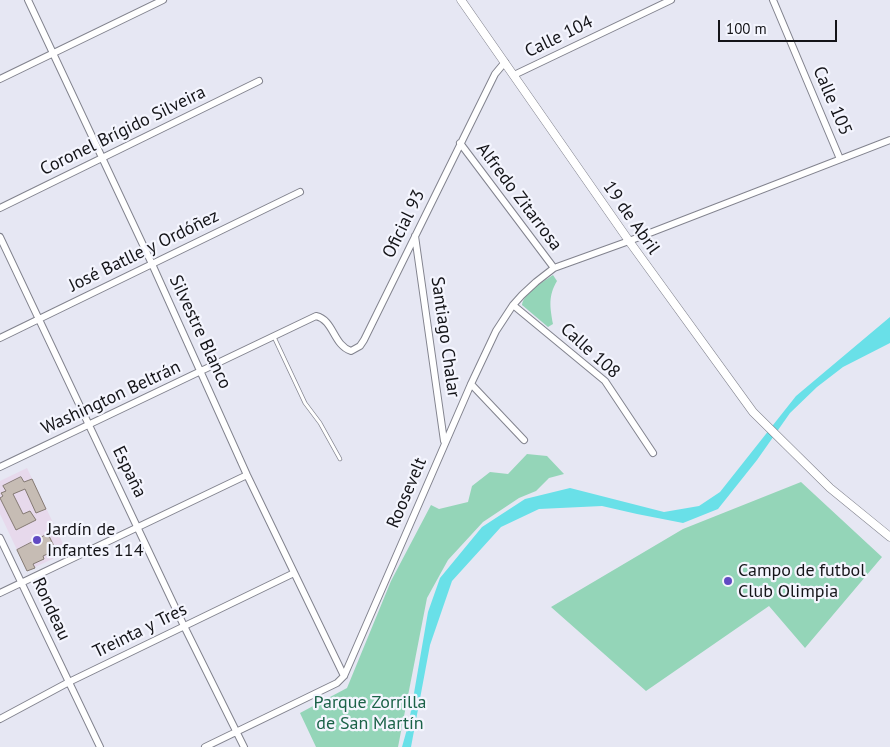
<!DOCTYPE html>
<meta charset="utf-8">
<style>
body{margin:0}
#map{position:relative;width:890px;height:747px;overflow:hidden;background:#e6e7f3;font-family:"PT Sans",sans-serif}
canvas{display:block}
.scale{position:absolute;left:718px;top:20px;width:119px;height:22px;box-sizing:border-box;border:2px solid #141418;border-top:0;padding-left:6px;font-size:15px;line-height:18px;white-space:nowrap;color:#141418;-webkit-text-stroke:4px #f4f5fe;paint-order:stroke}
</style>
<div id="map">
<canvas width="890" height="747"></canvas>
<div class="scale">100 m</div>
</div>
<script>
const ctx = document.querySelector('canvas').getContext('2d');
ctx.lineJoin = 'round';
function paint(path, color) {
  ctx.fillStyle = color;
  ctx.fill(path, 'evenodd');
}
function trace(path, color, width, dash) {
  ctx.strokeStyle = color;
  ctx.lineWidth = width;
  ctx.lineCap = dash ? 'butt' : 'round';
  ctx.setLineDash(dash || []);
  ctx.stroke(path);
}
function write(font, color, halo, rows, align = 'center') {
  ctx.font = font + ' "PT Sans",sans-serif';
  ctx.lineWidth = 4.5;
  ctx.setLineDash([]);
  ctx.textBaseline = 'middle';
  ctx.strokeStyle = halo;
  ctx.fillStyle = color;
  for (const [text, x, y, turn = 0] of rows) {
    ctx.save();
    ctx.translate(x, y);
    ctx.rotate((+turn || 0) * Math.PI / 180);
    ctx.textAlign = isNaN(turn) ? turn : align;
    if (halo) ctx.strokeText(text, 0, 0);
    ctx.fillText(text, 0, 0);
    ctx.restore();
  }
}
paint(new Path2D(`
 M27,468L67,552L27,571L0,514V481Z`), '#e7d9ec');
paint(new Path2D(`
 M553,275L557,281C548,296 550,307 553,324L548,327L522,305C524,292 543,282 553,275Z
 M527,454L547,456L564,474L549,478L536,491L519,498L483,522L448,560L427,598L398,747H316L300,713L347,688L391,581L431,505L439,509L468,502L472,486L490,472L508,474Z
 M801,482L882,557L805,648L769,606L646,691L551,607L683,529Z`), '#94d5b8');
paint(new Path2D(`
 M890,317V343L843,367L817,387L790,413L757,460L718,509L683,523L637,514L602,506L539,509L501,527L452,581L430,645L411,747H402L409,722L428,612L440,578L482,527L525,499L570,488L664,512L699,506L720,492L796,396Z`), '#69e0e8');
const building = new Path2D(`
 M21,477L24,482L32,479L46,509L36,513L25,489L13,494L23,514L30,511L36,520L16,530L0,498L3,496L1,493L6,491L3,486Z
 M48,534L56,550L43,556L44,559L33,564L35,568L27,571L17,550Z`);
paint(building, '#c6bcb4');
trace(building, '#847a73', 1);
const service = new Path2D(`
 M274,337L305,403L320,423L340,459`);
const minor = new Path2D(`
 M28,0L152,264L247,475L344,676
 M773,0L840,159
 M514,75L671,0
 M0,79L163,0
 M460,143L554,268
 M0,208L259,81
 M415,236L444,441
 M0,237L184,626L244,747
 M513,305L605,381L653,453
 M0,338L300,192
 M471,384L524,440
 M0,467L316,316C334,320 333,345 351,351L360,346L364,340L495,74L505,62
 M0,538L100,747
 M0,593L247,475
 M0,719L69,682L294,573
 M205,747L337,683L344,676L471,384L496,331L513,305L522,295L536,282L554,268L629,241L890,140`);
const tertiary = new Path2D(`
 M461,0L629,241L753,412L830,488L890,537`);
trace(service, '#82838e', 4.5);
trace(minor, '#82838e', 8);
trace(tertiary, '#82838e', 9);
trace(service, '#fff', 3);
trace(minor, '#fff', 6);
trace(tertiary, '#fff', 8);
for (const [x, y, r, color] of [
 [37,540,5,"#614ac3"],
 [728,581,5,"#614ac3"]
]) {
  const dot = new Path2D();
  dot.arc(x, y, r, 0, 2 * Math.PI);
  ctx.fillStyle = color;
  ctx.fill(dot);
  trace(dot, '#f4f5fe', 2);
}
write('18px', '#141418', '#f4f5fe', [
 ["Calle 104",559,37,-26],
 ["Calle 105",832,101,67],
 ["Coronel Brígido Silveira",123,131,-26],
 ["Alfredo Zitarrosa",519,197,53],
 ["19 de Abril",631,218,55],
 ["Oficial 93",404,224,-64],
 ["José Batlle y Ordóñez",144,251,-26],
 ["Silvestre Blanco",200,332,65],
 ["Santiago Chalar",445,337,82],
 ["Calle 108",590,351,42],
 ["Washington Beltrán",111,398,-25],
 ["España",129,472,64],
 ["Roosevelt",407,493,-67],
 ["Rondeau",51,609,65],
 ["Treinta y Tres",140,631,-26]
]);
write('18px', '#141418', '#f4f5fe', [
 ["Jardín de",47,530],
 ["Infantes 114",47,551],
 ["Campo de futbol",738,571],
 ["Club Olimpia",738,592]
], 'left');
write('18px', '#1b6248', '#f4f5fe', [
 ["Parque Zorrilla",370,703],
 ["de San Martín",370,724]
]);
</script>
